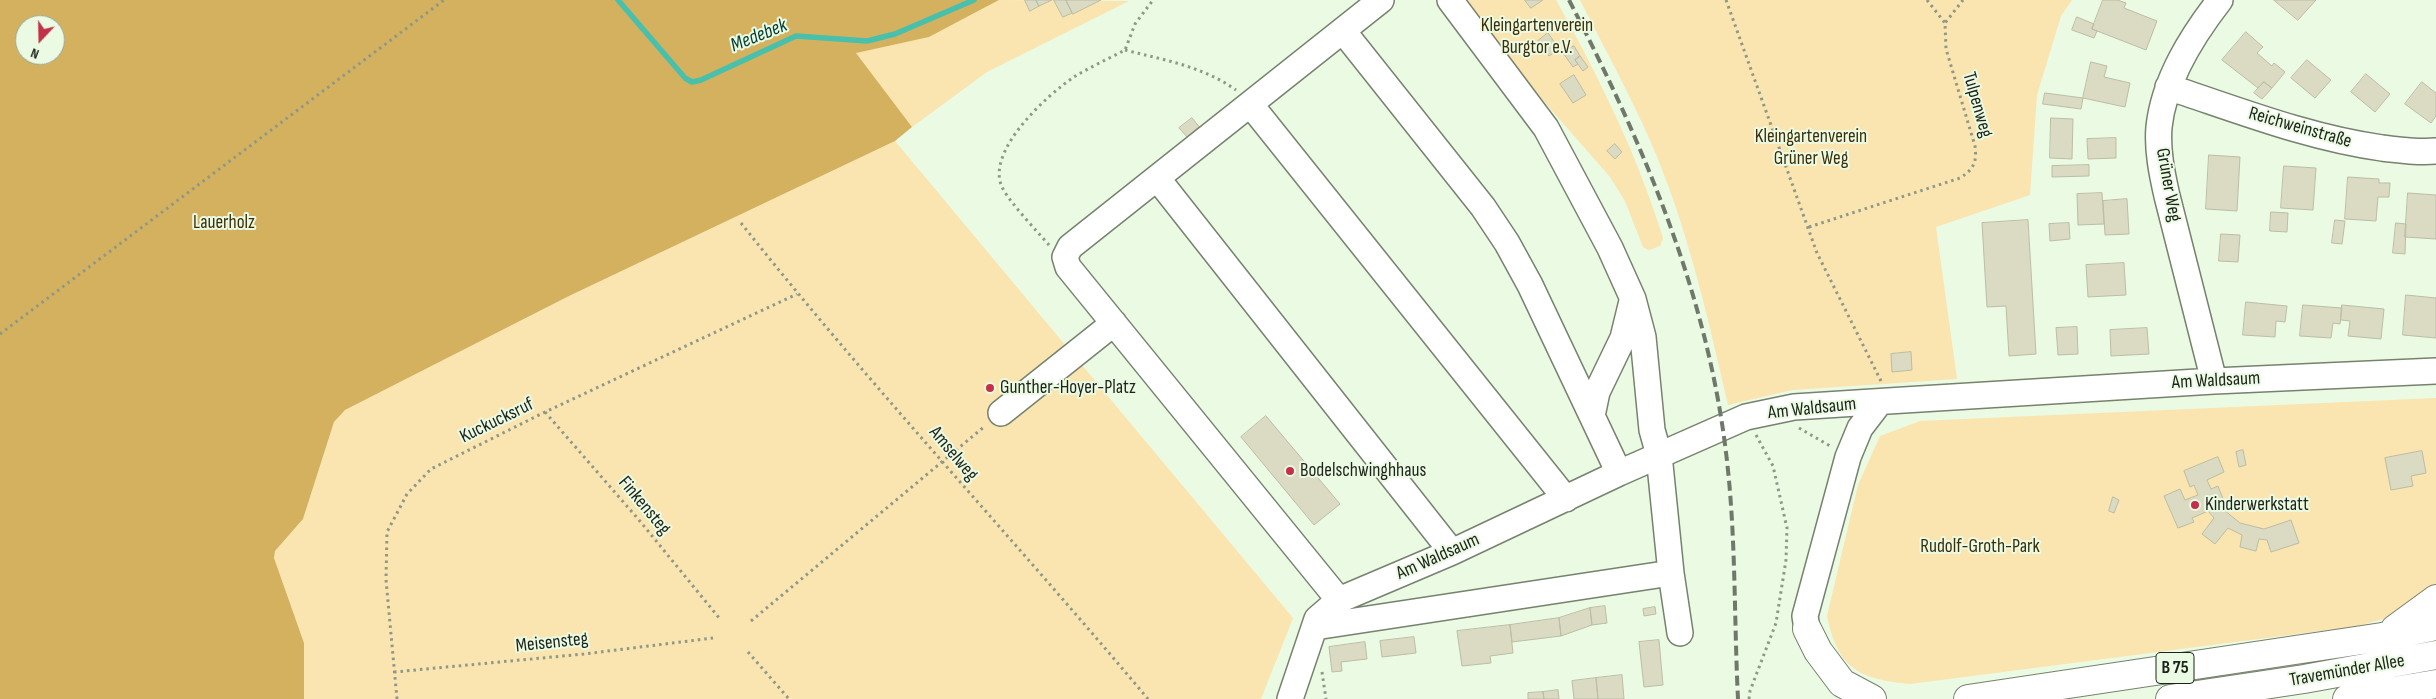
<!DOCTYPE html>
<meta charset="utf-8">
<style>
body{margin:0}
#map{position:relative;width:2436px;height:699px;overflow:hidden;background:#ebfae3;font-family:"Sofia Sans Condensed",sans-serif}
canvas{display:block}
.north{position:absolute;left:15px;top:15px;width:50px;height:50px;box-sizing:border-box;background:#ebfae3;border:1px solid #99a493;border-radius:50%;rotate:201deg;font-size:14px;font-weight:700;line-height:20px;text-align:center;color:#1d221a}
.north::after{content:'';display:block;margin:auto;width:18px;height:22px;background:#c23148;clip-path:polygon(50% 0,100% 100%,50% 72%,0 100%)}
</style>
<div id="map">
<canvas width="2436" height="699"></canvas>
<div class="north">N</div>
</div>
<script>
const ctx = document.querySelector('canvas').getContext('2d');
ctx.lineJoin = 'round';
function paint(path, color) {
  ctx.fillStyle = color;
  ctx.fill(path, 'evenodd');
}
function trace(path, color, width, dash) {
  ctx.strokeStyle = color;
  ctx.lineWidth = width;
  ctx.lineCap = dash ? 'butt' : 'round';
  ctx.setLineDash(dash || []);
  ctx.stroke(path);
}
function write(font, color, halo, rows, align = 'center') {
  ctx.font = font + ' "Sofia Sans Condensed",sans-serif';
  ctx.lineWidth = 4;
  ctx.setLineDash([]);
  ctx.textBaseline = 'middle';
  ctx.strokeStyle = halo;
  ctx.fillStyle = color;
  for (const [text, x, y, turn = 0] of rows) {
    ctx.save();
    ctx.translate(x, y);
    ctx.rotate((+turn || 0) * Math.PI / 180);
    ctx.textAlign = isNaN(turn) ? turn : align;
    if (halo) ctx.strokeText(text, 0, 0);
    ctx.fillText(text, 0, 0);
    ctx.restore();
  }
}
paint(new Path2D(`
 M999,0L1129,1L987,72L912,127L855,52L929,37Z
 M1461,0H1556C1599,77 1637,154 1663,238L1660,246L1649,250L1643,247L1625,201L1610,177L1540,97Z
 M1580,0H2072L2061,16L2037,95L2030,195L1936,227L1957,379L1792,390L1728,405C1711,331 1694,256 1668,185C1645,121 1611,61 1580,0Z
 M895,141L1293,618L1261,699H304V643L274,558L275,551L303,519L334,422L345,410L569,296Z
 M2436,398V584L2386,618L2359,626L1910,684C1859,679 1838,669 1827,616L1858,485L1880,436L1920,421Z`), '#fae4b0');
paint(new Path2D(`
 M0,0H999L929,37L856,53L912,127L895,141L569,296L345,410L334,422L303,519L275,551L274,558L304,643V699H0ZM25,25H55V55H25Z`), '#d4b15e');
trace(new Path2D(`
 M618,0L685,78L692,82L701,80L796,36L867,41L895,34L974,0`), '#49c0ac', 5.5);
const building = new Path2D(`
 M1025,0H1036L1039,6L1030,11Z
 M1036,0H1052L1039,6Z
 M1054,0H1066L1072,13L1063,17Z
 M1066,0H1101L1073,14Z
 M1525,0H1543L1531,8Z
 M2103,0H2117L2126,3L2124,8L2157,21L2146,50L2092,29Z
 M2274,0H2316L2298,20Z
 M2077,17L2094,24L2092,29L2097,31L2094,38L2072,30Z
 M2246,32L2263,47L2257,53L2272,66L2274,63L2285,72L2272,88L2264,82L2258,88L2222,60Z
 M1548,33L1559,49L1549,56L1538,41Z
 M1574,46L1580,56L1575,60L1578,64L1573,67L1563,53Z
 M1580,56L1588,67L1583,71L1575,60Z
 M2307,60L2331,80L2315,98L2291,78Z
 M2091,62L2107,66L2104,77L2130,83L2125,107L2083,98Z
 M2366,74L2390,94L2375,112L2351,92Z
 M1574,75L1586,95L1573,103L1560,84Z
 M2264,82L2272,88L2262,99L2254,93Z
 M2422,82L2436,93V116L2431,123L2405,104Z
 M2045,93L2083,98L2081,109L2043,104Z
 M1192,118L1201,129L1189,139L1179,128Z
 M2051,118L2073,119L2072,159L2050,158Z
 M2116,138V158L2088,159L2087,139Z
 M1615,144L1622,152L1615,159L1607,151Z
 M2209,155L2240,157L2237,211L2206,209Z
 M2089,165V176L2052,177V166Z
 M2284,166L2316,168L2313,210L2281,208Z
 M2348,177L2379,179V183H2390L2389,197H2378L2376,221L2345,219Z
 M2102,193L2104,224L2078,225L2077,194Z
 M2408,193L2436,195V239L2405,237Z
 M2127,199L2129,234L2105,235L2103,201Z
 M2271,212L2288,213L2287,232L2270,231Z
 M2028,220L2036,354L2009,356L2006,306L1987,307L1982,223Z
 M2335,220L2345,221L2342,244L2332,243Z
 M2069,223L2070,239L2050,241L2049,224Z
 M2396,223L2406,224L2405,254L2393,253Z
 M2221,234L2240,235L2238,262L2219,261Z
 M2124,263L2126,295L2088,297L2086,265Z
 M2406,295L2436,298V338L2403,335Z
 M2246,302L2287,306L2285,322L2276,321L2275,337L2243,335Z
 M2303,305L2342,308L2340,324L2333,323L2331,338L2300,336Z
 M2342,305L2384,309L2381,339L2348,336L2350,321L2341,320Z
 M2077,327L2078,354L2058,355L2056,328Z
 M2147,328L2149,354L2111,356L2110,330Z
 M1911,352L1912,370L1892,372L1891,354Z
 M1266,416L1340,504L1314,525L1241,437Z
 M2243,450L2246,465L2239,467L2236,452Z
 M2422,451L2426,473L2411,476L2413,486L2391,490L2385,458Z
 M2218,457L2224,472L2207,480L2211,489L2218,486L2225,504L2219,506L2240,523L2264,529L2291,520L2299,543L2271,552L2267,540L2259,539L2256,551L2240,547L2242,535L2228,528L2215,544L2202,534L2214,518L2208,511L2192,518L2194,522L2178,528L2164,496L2180,489L2185,500L2198,495L2194,485L2190,487L2184,471Z
 M2113,497L2119,500L2114,513L2109,511Z
 M1605,606L1607,623L1592,625L1590,608Z
 M1655,607L1656,614L1644,616L1643,609Z
 M1590,608L1592,625L1561,636L1559,618Z
 M1559,618L1561,636L1512,642L1510,625Z
 M1510,625L1513,653L1490,656L1491,663L1462,666L1457,631Z
 M1414,637L1416,653L1382,657L1380,641Z
 M1659,640L1663,685L1644,687L1639,642Z
 M1365,642L1367,659L1341,662L1342,671L1332,672L1329,647Z
 M1622,675L1624,699H1598L1596,678Z
 M1596,678L1598,699H1574L1572,681Z
 M1558,690L1559,699H1544L1543,692Z
 M1543,692L1544,699H1528V693Z`);
paint(building, '#dadbc2');
trace(building, '#bbbda4', 1);
const minor = new Path2D(`
 M1343,31L1483,207L1507,243L1530,285L1619,473
 M2168,87C2238,110 2309,138 2382,148C2400,150 2418,153 2436,151
 M1250,104L1566,499
 M1157,178L1452,552
 M2214,381L2167,196C2162,174 2157,150 2159,127C2164,80 2192,36 2220,0
 M1001,413L1114,323
 M1592,416L1597,392L1623,338L1632,301
 M1671,573L1680,633
 M1339,600L1068,267L1065,257L1070,247L1381,0
 M1315,627L1671,573L1659,455L1652,430L1643,337L1633,299L1610,248L1546,128L1450,0
 M1807,629L1805,616L1848,457L1860,428L1880,402
 M1290,699L1317,619L1339,600L1452,552L1619,473L1746,417L1794,407L1904,400L2214,381L2436,371`);
const highway = new Path2D(`
 M1807,629L1818,651L1842,683L1872,699
 M2395,629L2436,599
 M1968,699L2382,637L2436,626
 M2170,699L2304,679L2436,655
 M2347,699L2436,684`);
trace(minor, '#76826e', 28);
trace(highway, '#76826e', 30);
trace(new Path2D(`
 M1726,0L1817,253L1881,381
 M1927,0L1945,23
 M1125,50C1164,60 1202,66 1236,90
 M741,223C871,387 1014,539 1148,699
 M1809,227L1960,178C1974,169 1977,162 1975,146L1946,49L1945,23L1963,0
 M1049,245C1036,230 1012,205 1003,189C983,153 1047,95 1074,77C1090,67 1108,59 1125,50L1135,24L1153,0
 M0,334L444,0
 M545,412L639,520L720,619
 M1799,428L1830,446
 M751,621L985,426
 M748,652L789,699
 M394,672L584,654L713,638
 M1322,672L1326,699
 M397,699L386,580L387,532L407,494L431,469L545,412L797,294
 M1749,699L1750,691L1776,623L1786,560L1787,528L1773,466L1756,435`), '#8e9888', 3, [2.5, 4]);
trace(minor, '#fff', 25);
trace(highway, '#fff', 28);
trace(new Path2D(`
 M1569,0C1644,145 1709,298 1727,461C1736,540 1734,620 1738,699`), '#6f786a', 4, [10, 5]);
for (const [x, y, r, color] of [
 [990,388,5,"#c23148"],
 [1290,471,5,"#c23148"],
 [2195,505,5,"#c23148"]
]) {
  const dot = new Path2D();
  dot.arc(x, y, r, 0, 2 * Math.PI);
  ctx.fillStyle = color;
  ctx.fill(dot);
  trace(dot, '#ebfae3', 2);
}
for (const [x, y, w] of [
 [2175,668,38]
]) {
  const box = new Path2D();
  box.roundRect(x - w / 2, y - 15.5, w, 31, 4);
  ctx.fillStyle = '#ebfae3';
  ctx.fill(box);
  trace(box, '#1d221a', 1);
}
write('bold 18px', '#1d221a', null, [
 ["B 75",2175,668]
]);
write('19px', '#3d2e09', '#ebfae3', [
 ["Kleingartenverein",1537,26],
 ["Burgtor e.V.",1537,48],
 ["Kleingartenverein",1811,137],
 ["Grüner Weg",1811,159],
 ["Lauerholz",224,223],
 ["Rudolf-Groth-Park",1980,547]
]);
write('19px', '#1d221a', '#ebfae3', [
 ["Tulpenweg",1977,105,74],
 ["Reichweinstraße",2300,128,16],
 ["Grüner Weg",2168,185,80],
 ["Am Waldsaum",2216,381,-3],
 ["Am Waldsaum",1812,409,-6],
 ["Kuckucksruf",497,421,-26],
 ["Amselweg",953,454,50],
 ["Finkensteg",644,506,50],
 ["Am Waldsaum",1438,557,-24],
 ["Meisensteg",552,643,-6],
 ["Travemünder Allee",2347,671,-10]
]);
write('19px', '#1d221a', '#ebfae3', [
 ["Gunther-Hoyer-Platz",1000,388],
 ["Bodelschwinghhaus",1300,471],
 ["Kinderwerkstatt",2205,505]
], 'left');
write('italic 20px', '#043c34', '#ebfae3', [
 ["Medebek",759,36,-22]
]);
</script>
